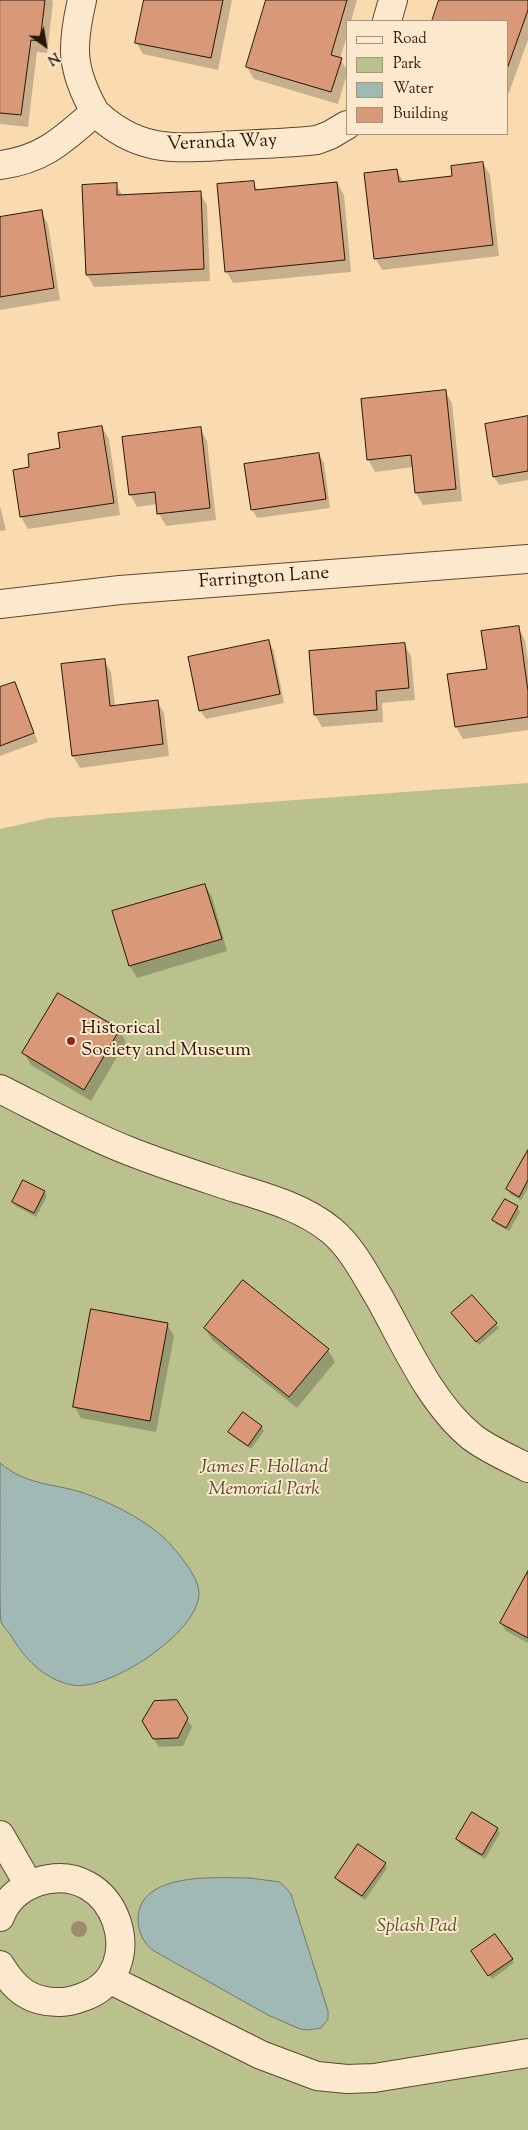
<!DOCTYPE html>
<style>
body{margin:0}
#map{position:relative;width:528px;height:2130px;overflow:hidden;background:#fadbb0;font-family:"Sorts Mill Goudy",serif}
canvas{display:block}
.legend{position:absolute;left:346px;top:20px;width:162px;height:115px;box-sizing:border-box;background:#fce8cc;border:1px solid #a7947d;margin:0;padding:6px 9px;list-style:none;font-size:15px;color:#281707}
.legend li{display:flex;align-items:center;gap:10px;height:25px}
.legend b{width:25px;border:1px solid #a7947d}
.north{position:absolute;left:20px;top:20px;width:50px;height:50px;-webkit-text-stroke:4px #fce8cc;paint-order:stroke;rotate:148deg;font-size:14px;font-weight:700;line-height:20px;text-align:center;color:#281707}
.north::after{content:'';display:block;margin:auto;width:18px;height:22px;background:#281707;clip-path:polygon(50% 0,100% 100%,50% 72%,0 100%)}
</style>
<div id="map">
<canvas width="528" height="2130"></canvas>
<ul class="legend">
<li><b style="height:6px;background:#fce8cc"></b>Road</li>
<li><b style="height:14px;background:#bbc18d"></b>Park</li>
<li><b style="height:14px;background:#a1b9b5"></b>Water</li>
<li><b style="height:14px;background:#d99877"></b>Building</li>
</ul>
<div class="north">N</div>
</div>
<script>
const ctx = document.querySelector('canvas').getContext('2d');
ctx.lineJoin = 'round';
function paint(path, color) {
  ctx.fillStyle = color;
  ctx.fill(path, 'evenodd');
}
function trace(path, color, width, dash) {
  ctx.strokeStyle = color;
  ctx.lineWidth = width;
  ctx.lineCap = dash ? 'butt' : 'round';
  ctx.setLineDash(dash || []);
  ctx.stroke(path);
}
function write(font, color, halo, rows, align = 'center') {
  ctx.font = font + ' "Sorts Mill Goudy",serif';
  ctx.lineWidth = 4;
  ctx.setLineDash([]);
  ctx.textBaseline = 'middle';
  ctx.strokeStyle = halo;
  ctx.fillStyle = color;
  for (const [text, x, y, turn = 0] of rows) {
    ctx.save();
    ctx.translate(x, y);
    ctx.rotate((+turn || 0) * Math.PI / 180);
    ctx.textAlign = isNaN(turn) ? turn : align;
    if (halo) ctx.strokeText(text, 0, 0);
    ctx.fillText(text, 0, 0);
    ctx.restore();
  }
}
paint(new Path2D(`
 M528,783V2130H0V829L49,818Z`), '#bbc18d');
const water = new Path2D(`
 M0,1463C26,1485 50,1483 81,1492C110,1502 151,1522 171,1545C181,1557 199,1577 199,1594C198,1633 108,1692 72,1685C43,1679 24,1658 10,1634C7,1630 3,1626 1,1622C0,1614 0,1597 0,1588C0,1547 0,1505 0,1463Z
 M250,1878L280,1882L291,1894L328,2011V2019L321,2028L308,2030L300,2029L268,2015L154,1951C143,1943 138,1932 138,1918C140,1871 218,1878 250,1878Z`);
paint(water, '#a1b9b5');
trace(water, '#71786f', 1);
paint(new Path2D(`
 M0,0H52L53,2L47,53L37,52L28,127L0,124Z
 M145,0H232L218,70L143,54L136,42Z
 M267,0H357L351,21H347V35L340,59L347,70V74L338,104L254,79L247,67Z
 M441,0H528V40L507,98V21H433Z
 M483,163L490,175L499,256L382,270L375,258L397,171L404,183L453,177Z
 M253,182L258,191L337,183L344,195L351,272L233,283L226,271Z
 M116,185L123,196L200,193L207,205L210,281L94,287L87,275Z
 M41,212L48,224L60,300L0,310V218Z
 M445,391L452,403L462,501L423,505L416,493L413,467L375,472L368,459Z
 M528,418V480L499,485L494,477Z
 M102,427L109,439L120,515L28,529L21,517L31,468Z
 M200,428L207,441L216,520L166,526L159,514L158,504L137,507L130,494Z
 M319,454L324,463L330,508L257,518L252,509Z
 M0,506L6,530L0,531Z
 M518,627L525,640L528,660V730L463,739L456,727L488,670Z
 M269,642L274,651L284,703L206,719L200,710Z
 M404,644L411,656L415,700L382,703L383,722L322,727L315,715Z
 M104,660L111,672L115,706L157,701L164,713L169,756L80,768L73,756Z
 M15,683L38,742L0,756V689Z
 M205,885L212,897L227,951L137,978L130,966Z
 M119,1030L126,1042L91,1101L31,1065L24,1053Z
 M528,1152V1188L521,1200L510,1194L508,1189Z
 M44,1192L47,1196L36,1217L16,1206L13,1202Z
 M505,1200L517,1207L520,1212L509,1231L496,1224L494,1220Z
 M453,1314L496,1324L499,1328L479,1345Z
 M167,1324L174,1336L156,1432L81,1418L74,1406Z
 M205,1328L328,1350L335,1362L297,1408L212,1340Z
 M261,1426L264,1431L251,1449L232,1436L230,1432Z
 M528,1573V1643L506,1631L501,1623Z
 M176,1701L192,1727L183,1746L159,1747L143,1721Z
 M497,1829L500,1833L485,1859L460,1844L457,1839Z
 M385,1864L387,1868L365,1900L339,1882L337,1878Z
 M475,1956L512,1959L514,1963L492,1979Z`), '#0003');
const building = new Path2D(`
 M0,0H45L40,41L31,40L21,115L0,113Z
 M144,0H223L211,58L135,43Z
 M266,0H347L331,55L342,58L331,92L246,67Z
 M439,0H528V10L507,69V21H432Z
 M483,162L493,245L374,259L364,173L397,169L399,182L452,176L451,166Z
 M254,181L255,190L337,182L345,260L225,272L217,184Z
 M117,183V195L201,191L204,269L86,275L82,185Z
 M42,210L54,288L0,297V217Z
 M446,390L456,489L415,493L411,455L367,460L361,399Z
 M528,416V471L493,477L485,424Z
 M102,426L114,503L20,517L13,470L29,467L28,454L60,448L58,433Z
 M201,427L210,508L157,514L155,492L129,495L122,437Z
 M319,453L326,499L251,510L244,464Z
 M519,626L528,691V717L455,727L447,674L487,669L481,631Z
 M269,640L280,694L199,711L188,657Z
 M405,643L409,688L376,691L377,710L314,715L309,651Z
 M105,659L110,706L158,700L163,744L72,756L61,664Z
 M15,682L34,733L0,746V687Z
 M205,884L222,939L129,966L112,911Z
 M58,993L120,1029L84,1090L22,1053Z
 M528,1150V1180L519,1197L506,1189Z
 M23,1180L45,1191L34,1213L12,1202Z
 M505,1199L518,1206L506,1228L492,1220Z
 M243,1280L329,1349L289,1397L204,1328Z
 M472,1295L497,1323L476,1342L451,1313Z
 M91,1309L168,1323L150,1421L73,1407Z
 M243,1412L262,1426L248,1446L228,1432Z
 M528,1571V1638L500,1623Z
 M177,1700L188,1718L178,1738L153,1739L142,1721L154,1701Z
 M472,1812L498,1828L482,1855L456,1839Z
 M358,1844L386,1863L362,1896L335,1878Z
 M495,1934L513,1959L488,1976L471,1951Z`);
paint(building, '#d99877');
trace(building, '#281707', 1);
const minor = new Path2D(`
 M82,0C71,47 71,69 95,112
 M387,21L393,0
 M0,165C43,160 64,139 95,112C140,155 178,148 236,145C263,144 290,143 317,140L330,135L347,125
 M0,604L120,590L528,559
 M0,1089C42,1110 85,1134 129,1151C162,1164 196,1175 229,1186C265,1197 303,1207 332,1231C353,1249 366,1276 380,1299C405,1344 431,1404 472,1437C489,1450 509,1458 528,1468
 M0,1835L29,1885
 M0,1917C6,1900 20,1888 37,1882C117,1856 153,1973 83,1997C75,2000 69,2002 61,2002C31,2003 15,1990 0,1965
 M109,1979L261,2055L317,2076L347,2079L374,2078L528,2053`);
trace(minor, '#5c4831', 30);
trace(minor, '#fce8cc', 28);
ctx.fillStyle = '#9f8b69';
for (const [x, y] of [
 [79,1929]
]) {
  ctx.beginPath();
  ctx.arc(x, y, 8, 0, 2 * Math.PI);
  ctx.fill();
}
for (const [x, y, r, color] of [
 [71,1041,5,"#8f2418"]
]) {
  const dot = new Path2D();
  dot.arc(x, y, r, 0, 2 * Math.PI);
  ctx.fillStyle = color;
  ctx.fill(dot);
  trace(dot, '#fce8cc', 2);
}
write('19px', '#281707', '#fce8cc', [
 ["Veranda Way",222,144,-2],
 ["Farrington Lane",264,579,-4]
]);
write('19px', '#281707', '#fce8cc', [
 ["Historical",81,1030],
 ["Society and Museum",81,1052]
], 'left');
write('italic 19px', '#544a2f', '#fce8cc', [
 ["James F. Holland",264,1469],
 ["Memorial Park",264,1491],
 ["Splash Pad",417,1928]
]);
</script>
